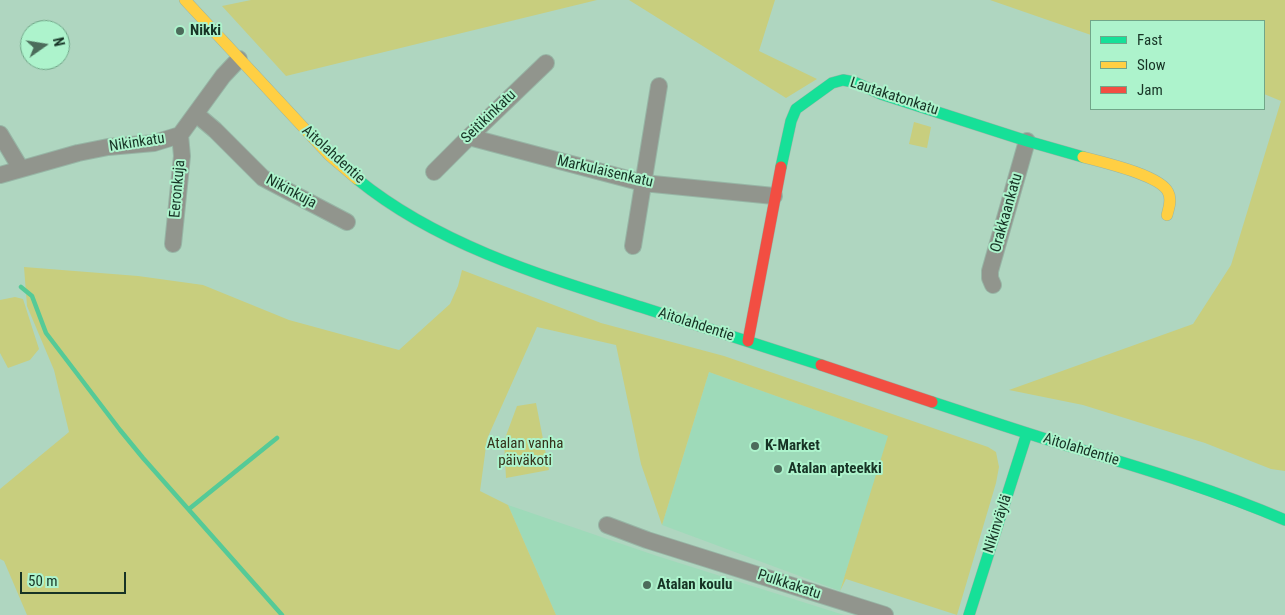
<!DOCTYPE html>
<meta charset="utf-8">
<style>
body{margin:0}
#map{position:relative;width:1285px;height:615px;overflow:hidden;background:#afd6c0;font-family:"Roboto Condensed",sans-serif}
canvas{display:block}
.legend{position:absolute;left:1090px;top:20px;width:175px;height:90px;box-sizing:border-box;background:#adf3cc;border:1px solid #71a689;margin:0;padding:6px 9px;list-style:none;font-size:15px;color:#173325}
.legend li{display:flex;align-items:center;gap:10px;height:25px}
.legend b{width:25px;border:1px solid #71a689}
.north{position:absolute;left:20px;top:20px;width:50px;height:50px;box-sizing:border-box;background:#adf3cc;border:1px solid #71a689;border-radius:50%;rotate:77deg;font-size:14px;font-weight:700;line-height:20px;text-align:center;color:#173325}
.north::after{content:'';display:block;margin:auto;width:18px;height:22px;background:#4c6c5b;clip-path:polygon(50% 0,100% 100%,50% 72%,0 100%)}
.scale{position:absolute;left:20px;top:572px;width:106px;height:22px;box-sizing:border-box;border:2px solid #173325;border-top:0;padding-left:6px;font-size:15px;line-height:18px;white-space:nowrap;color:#173325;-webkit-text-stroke:4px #adf3cc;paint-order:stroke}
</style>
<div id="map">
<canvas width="1285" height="615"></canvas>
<ul class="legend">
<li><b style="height:6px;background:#16e098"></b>Fast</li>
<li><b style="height:6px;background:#ffcf43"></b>Slow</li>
<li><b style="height:6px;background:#f24e42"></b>Jam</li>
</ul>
<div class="north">N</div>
<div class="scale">50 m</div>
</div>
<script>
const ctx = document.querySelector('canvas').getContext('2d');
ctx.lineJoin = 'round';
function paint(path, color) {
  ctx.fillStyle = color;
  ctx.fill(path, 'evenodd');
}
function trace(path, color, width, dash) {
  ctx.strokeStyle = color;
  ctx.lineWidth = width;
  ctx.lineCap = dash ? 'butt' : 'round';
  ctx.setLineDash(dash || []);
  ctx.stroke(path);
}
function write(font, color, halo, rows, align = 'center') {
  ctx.font = font + ' "Roboto Condensed",sans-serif';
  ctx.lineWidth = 4;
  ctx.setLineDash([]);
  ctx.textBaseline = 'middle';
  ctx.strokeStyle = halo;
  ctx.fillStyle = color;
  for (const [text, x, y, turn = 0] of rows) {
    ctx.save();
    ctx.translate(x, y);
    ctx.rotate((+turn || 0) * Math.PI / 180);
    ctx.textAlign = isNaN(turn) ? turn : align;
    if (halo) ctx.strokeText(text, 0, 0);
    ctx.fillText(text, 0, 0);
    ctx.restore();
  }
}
paint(new Path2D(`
 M709,372L889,436L840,591L662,525Z
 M508,505L657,556L844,615H556Z`), '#9edab9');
paint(new Path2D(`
 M251,0H597L286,76L222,6Z
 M629,0H775L759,51L817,79L786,98Z
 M990,0H1285V471L1271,469L1205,443L1083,405L1009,390L1193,324L1231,265L1281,101L1264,94V21H1091V35Z
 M914,122L931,127L927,148L909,144Z
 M24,267L138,276L203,285L289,320L399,350L450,304L458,286L462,270L601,323L724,356L988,447L996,452L999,467L996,483L957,615L846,579L840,591L888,436L709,372L662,525L641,464L616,345L537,327L487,439L480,491L508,505L556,615H27L4,561L0,559V489L69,432L54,370L27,306Z
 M15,297L23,299L39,349L30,360L8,368L0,353V300Z
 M536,403L549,470L506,478L504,441L517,406Z`), '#c8ce7e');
trace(new Path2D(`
 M21,287L32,296L46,333L120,430L143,458L282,615
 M189,509L277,438`), '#55ca97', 4.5);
const street = new Path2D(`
 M196,114L215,130L263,178L347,222
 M0,134L21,169
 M469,137L643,183L774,196
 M434,172L469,137L546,63
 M0,175L78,153L108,147L154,143L180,135L223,76L239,59
 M173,244L182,156L180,135
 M633,246L659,86
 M993,285L990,278V271L1027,141
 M607,525L647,540L885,615`);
const fast = new Path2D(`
 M781,167L791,121L796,109L832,83L843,80L854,82L881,94L1027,141L1083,157
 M357,179C438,245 542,276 641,307C701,326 761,346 821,365
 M932,402C975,416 1019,431 1062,444C1138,467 1213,489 1285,520
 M969,615L1027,433`);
const slow = new Path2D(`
 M185,0L329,155L357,179
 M1083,157C1102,162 1160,175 1168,192C1172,199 1169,208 1167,215`);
const jam = new Path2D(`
 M748,341L781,167
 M821,365L932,402`);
trace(street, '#97b5a5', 18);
trace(fast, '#97b5a5', 12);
trace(slow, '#97b5a5', 12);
trace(jam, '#97b5a5', 12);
trace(street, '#91958d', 16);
trace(fast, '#16e098', 11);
trace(slow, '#ffcf43', 11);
trace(jam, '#f24e42', 11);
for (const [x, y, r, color] of [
 [180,31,5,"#4c6c5b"],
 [755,446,5,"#4c6c5b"],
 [778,469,5,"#4c6c5b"],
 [647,585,5,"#4c6c5b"]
]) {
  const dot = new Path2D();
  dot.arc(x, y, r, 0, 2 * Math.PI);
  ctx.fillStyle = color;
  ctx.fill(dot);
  trace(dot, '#adf3cc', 2);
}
write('bold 15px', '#173325', '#adf3cc', [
 ["Nikki",190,31],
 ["K-Market",765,446],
 ["Atalan apteekki",788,469],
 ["Atalan koulu",657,585]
], 'left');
write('15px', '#173325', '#adf3cc', [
 ["Lautakatonkatu",894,97,18],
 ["Seitikinkatu",489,117,-44],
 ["Nikinkatu",137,143,-9],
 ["Aitolahdentie",333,155,42],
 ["Markulaisenkatu",605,172,13],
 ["Eeronkuja",178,189,-85],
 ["Nikinkuja",291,192,28],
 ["Orakkaankatu",1007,213,-74],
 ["Aitolahdentie",696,325,18],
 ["Aitolahdentie",1081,450,17],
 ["Nikinväylä",998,524,-72],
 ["Pulkkakatu",789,585,18]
]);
write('15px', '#36321b', '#adf3cc', [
 ["Atalan vanha",525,444],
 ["päiväkoti",525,461]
]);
</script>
